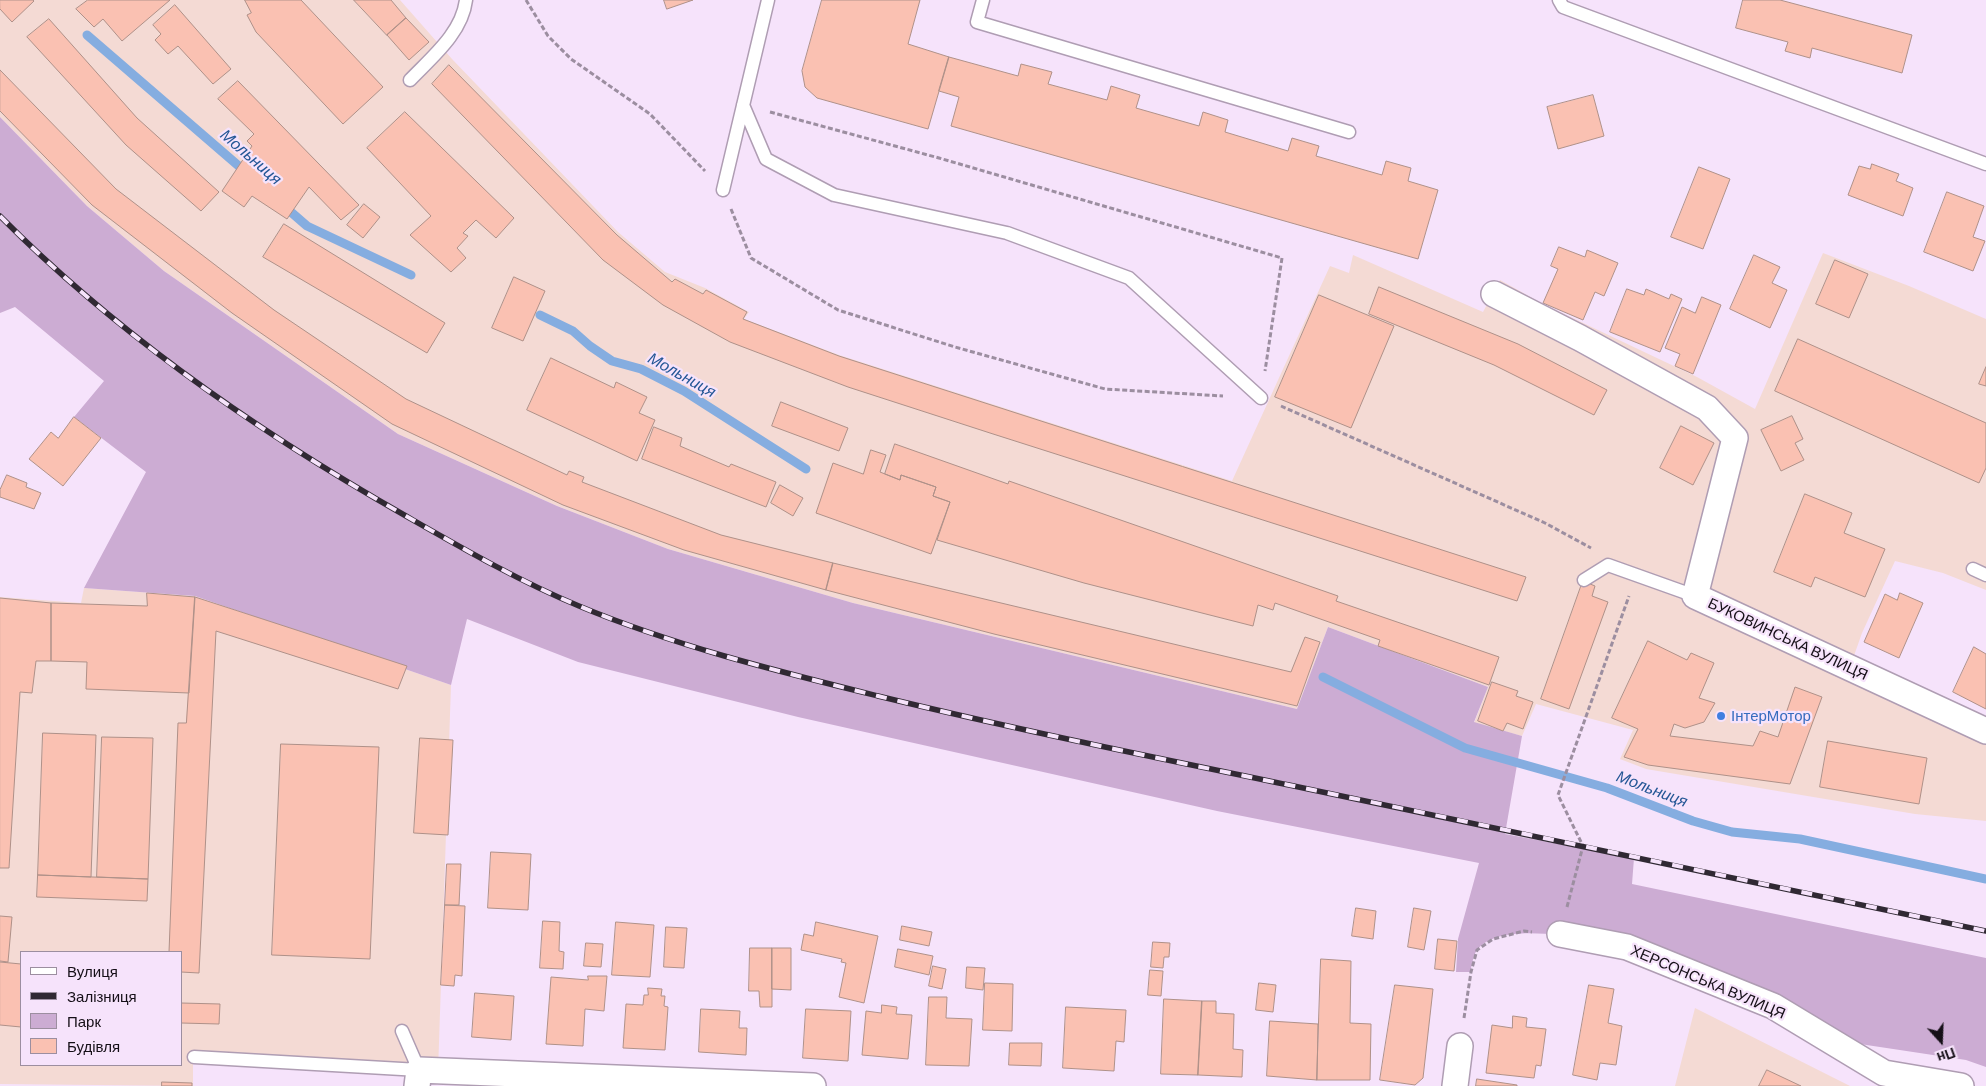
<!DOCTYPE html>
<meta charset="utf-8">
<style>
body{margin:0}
#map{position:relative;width:1986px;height:1086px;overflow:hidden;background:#f6e3fb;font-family:Barlow,sans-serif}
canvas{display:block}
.legend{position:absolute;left:20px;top:951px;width:162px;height:115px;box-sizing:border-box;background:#f6e3fb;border:1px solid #9c8ea0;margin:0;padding:6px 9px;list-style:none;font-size:15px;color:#150f17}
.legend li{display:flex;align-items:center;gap:10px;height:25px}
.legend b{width:25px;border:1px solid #9c8ea0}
.north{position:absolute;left:1916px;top:1016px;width:50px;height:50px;-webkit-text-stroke:4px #f6e3fb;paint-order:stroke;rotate:160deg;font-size:14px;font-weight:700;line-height:20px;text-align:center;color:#150f17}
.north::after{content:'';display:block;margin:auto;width:18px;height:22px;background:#150f17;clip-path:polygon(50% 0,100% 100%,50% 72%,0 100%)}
</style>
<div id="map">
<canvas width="1986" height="1086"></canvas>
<ul class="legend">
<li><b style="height:6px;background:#fff"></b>Вулиця</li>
<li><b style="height:6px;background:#302933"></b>Залізниця</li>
<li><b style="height:14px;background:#ccacd3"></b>Парк</li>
<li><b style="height:14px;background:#fac1b2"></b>Будівля</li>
</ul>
<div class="north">Пн</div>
</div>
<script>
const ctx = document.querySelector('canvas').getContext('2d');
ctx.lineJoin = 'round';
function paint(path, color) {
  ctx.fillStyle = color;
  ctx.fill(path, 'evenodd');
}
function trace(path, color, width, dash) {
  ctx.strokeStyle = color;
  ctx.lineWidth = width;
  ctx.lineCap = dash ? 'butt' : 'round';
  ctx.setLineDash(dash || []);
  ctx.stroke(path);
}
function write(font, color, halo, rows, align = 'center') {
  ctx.font = font + ' Barlow,sans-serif';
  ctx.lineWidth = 4.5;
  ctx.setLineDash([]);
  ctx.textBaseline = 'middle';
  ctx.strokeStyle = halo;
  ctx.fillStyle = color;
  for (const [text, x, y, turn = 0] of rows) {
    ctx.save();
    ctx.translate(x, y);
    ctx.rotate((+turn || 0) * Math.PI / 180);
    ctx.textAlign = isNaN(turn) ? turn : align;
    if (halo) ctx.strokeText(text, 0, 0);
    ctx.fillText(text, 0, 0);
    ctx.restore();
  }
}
paint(new Path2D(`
 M0,0H400L452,59L618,232L665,272L705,288L749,312L744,319L839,355L1232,481L1330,266L1349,273L1353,255L1483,312L1500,280L1543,304L1697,377L1755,409L1823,253L1909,286L1986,319V590L1943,573L1895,561L1862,633L1850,667L1986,731V821L1915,814L1646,769L1620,759L1633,730L1536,704L1522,736L1474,723L1488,687L1328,627L1297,709L853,603L668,549L557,506L398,434L164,271L87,206L0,117Z
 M84,588L195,596L451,685L438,1072L193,1059V1086L0,1084V597L81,603ZM21,952H181V1065H21Z
 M1695,1008L1850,1086H1675Z`), '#f4dad4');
paint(new Path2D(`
 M0,117L87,206L164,271L398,434L557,506L668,549L853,603L1297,709L1328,627L1488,687L1474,722L1522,736L1505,834L1634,858L1632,884L1986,958V1067L1966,1060L1860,1044L1558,935C1536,933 1494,929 1477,950C1473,955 1472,966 1470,972H1456L1458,939L1479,863L1217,811L798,717L578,662L467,619L451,685L195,596L84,588L146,472L74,417L104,381L15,307L0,313Z`), '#ccacd3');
trace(new Path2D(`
 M87,35L248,174
 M284,206L307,226L411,275
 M540,315L573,331L590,346L612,361L641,369L684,391L806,469
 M1323,677L1465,748L1607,788L1693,821L1732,832L1800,839L1986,879`), '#85ade0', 9);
const building = new Path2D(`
 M0,0H33L34,1L12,22L0,9Z
 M88,0H170L122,41L103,19L94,27L76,9Z
 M245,0H301L383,87L343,124L256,32L247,15L251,13Z
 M354,0H391L406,18L387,35Z
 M664,0H693L667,9Z
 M822,0H920L908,44L949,57L928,129L817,98L805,87L802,71Z
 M1743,0H1780L1912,35L1902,73L1812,48L1810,58L1785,51L1788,42L1736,28Z
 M175,5L231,69L213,84L178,46L168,54L155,40L161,34L153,25Z
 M406,18L429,42L409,60L387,35Z
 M49,19L137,118L219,192L201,211L126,145L27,37Z
 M949,57L1018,76L1021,64L1052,72L1048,84L1107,100L1111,86L1140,95L1136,108L1199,126L1203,112L1228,120L1225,132L1288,151L1292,138L1319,146L1316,156L1382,175L1386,161L1411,168L1408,181L1438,190L1418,259L951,126L959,97L939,91Z
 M449,65L617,235L672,282L675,279L703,294L706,290L747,312L743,319L839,356L1526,577L1517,601L990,433L848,387L730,342L663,305L603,260L432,84Z
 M0,70L116,189L274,310L406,399L567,475L569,471L584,477L582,482L721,535L833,563L826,590L684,550L563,505L392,424L232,313L92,205L0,111Z
 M238,81L359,205L341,220L309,187L287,219L252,196L244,207L222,191L252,146L247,141L254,134L218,99Z
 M1593,95L1604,136L1558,149L1547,107Z
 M405,112L514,218L496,238L476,220L463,233L468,236L457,248L466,258L451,272L410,235L431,216L367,148Z
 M1872,164L1899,174L1896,181L1913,188L1903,216L1848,195L1859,166L1870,169Z
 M1699,167L1730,179L1703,249L1671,237Z
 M1947,192L1984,206L1973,237L1985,241L1973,271L1924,252Z
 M364,204L380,217L363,238L347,225Z
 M284,224L445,323L427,353L263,257Z
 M1559,247L1585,257L1587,250L1618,263L1604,296L1595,292L1583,320L1543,303L1558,269L1551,266Z
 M1754,255L1780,267L1772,283L1787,290L1770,328L1730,309Z
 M1835,260L1868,274L1849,318L1816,304Z
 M514,277L545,291L523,341L492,328Z
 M1379,287L1518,344L1607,390L1594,415L1494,365L1369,314Z
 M1627,289L1644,295L1646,289L1669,299L1671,294L1682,299L1660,352L1610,332Z
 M1319,295L1394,326L1351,428L1275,397Z
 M1702,297L1721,305L1693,374L1675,366L1680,354L1665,348L1682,307L1695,313Z
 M1798,339L1986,423V468L1979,483L1775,391Z
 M551,358L614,388L616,382L647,397L639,413L655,420L637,461L527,410Z
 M1986,367V386L1979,384Z
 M781,402L848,428L839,451L772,426Z
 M1792,416L1803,439L1795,443L1804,460L1781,471L1761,430Z
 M74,417L101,438L63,486L29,459L51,432L58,438Z
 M1681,426L1714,443L1693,485L1660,468Z
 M654,427L682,438L680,446L729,467L731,464L776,482L766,507L642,459Z
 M895,444L1008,484L1009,481L1338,596L1336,601L1499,657L1489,685L1378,646L1380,640L1275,603L1273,610L1258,605L1253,626L1084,583L937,540L950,502L933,496L936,487L901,475L900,480L885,474Z
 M871,450L886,455L880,472L900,480L901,475L936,487L933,496L950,502L931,554L816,513L833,463L863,474Z
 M7,475L27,483L26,487L41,493L34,509L0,497V490Z
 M780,485L803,498L793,516L771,503Z
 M1805,494L1852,513L1844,533L1885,549L1865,597L1815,577L1811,587L1774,572Z
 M833,563L1291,672L1305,637L1320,642L1297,706L994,634L826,590Z
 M1583,581L1595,586L1592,596L1608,602L1569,709L1541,699Z
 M147,593L195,597L189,693L86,689L87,662L51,661V603L147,606Z
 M1900,593L1923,603L1899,658L1864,642L1885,594L1897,600Z
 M195,597L407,666L398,689L216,631L199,973L181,972V952H169L178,723H186Z
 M0,598L51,603V661H36L32,693L20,692L9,868H0Z
 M1648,641L1687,660L1691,653L1714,663L1699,698L1715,703L1704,722L1685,728L1674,724L1670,736L1753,746L1760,731L1778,737L1795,687L1822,697L1790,784L1648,765L1624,757L1638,729L1612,718Z
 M1974,647L1986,654V709L1953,692Z
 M1492,682L1518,691L1516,696L1533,702L1523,729L1507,723L1503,731L1478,721Z
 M43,733L96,735L91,877L38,875Z
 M102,737L153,738L148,879L97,877Z
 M420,738L453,740L448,835L414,833Z
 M1828,741L1927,758L1919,804L1820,787Z
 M281,744L379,747L370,959L272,955Z
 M491,852L531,854L528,910L488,908Z
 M447,864H461L459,905H445Z
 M38,875L148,879L147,901L37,897Z
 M445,905L465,906L462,976L455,975L454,986L441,985Z
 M1356,908L1376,911L1373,939L1352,936Z
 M1414,908L1431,911L1424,950L1408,947Z
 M0,916L12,917L8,962L0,961Z
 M543,921L560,922L559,951L564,952L563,969L540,968Z
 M616,922L654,925L650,977L612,975Z
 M816,922L878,936L864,1003L839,997L846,963L841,962L842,959L801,950L804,934L813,936Z
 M902,926L932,932L929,946L900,940Z
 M666,927L687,928L684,968L664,967Z
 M1438,939L1457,941L1454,971L1435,969Z
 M1153,942L1170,943L1169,957H1164L1163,968L1151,967Z
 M586,943L603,944L601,967L584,966Z
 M750,948H772V1007H760L759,991H749Z
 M772,948H791V990L772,989Z
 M898,949L933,956L929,975L895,967Z
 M1321,959L1351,961L1350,1023L1371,1024L1370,1080H1317Z
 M0,962L21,964V1027L0,1025Z
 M933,966L946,969L942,989L929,986Z
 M967,967L985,968L983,990L966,988Z
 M1150,970L1163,971L1161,996L1148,995Z
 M588,976H607L604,1011L585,1009L583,1046L546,1044L551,977L588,980Z
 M985,983L1013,984L1012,1031L983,1030Z
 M1259,983L1276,985L1273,1012L1256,1010Z
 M1395,985L1433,989L1423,1078L1415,1085L1380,1080Z
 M1589,985L1614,989L1608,1023L1622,1026L1616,1065L1600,1063L1597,1080L1573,1075Z
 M648,988L662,989L661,996H665L664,1006L668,1007L665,1050L623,1048L626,1004L643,1005L644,995H648Z
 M475,993L514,996L511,1040L472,1037Z
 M929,997H947L946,1018L972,1019L969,1066L926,1065Z
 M1164,999L1202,1001L1198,1075L1161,1074Z
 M1202,1001H1216V1013L1234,1014L1233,1049L1243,1050L1242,1077L1198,1075Z
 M181,1003L220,1004L219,1024L181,1023Z
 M882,1005L897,1007L896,1014L912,1015L908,1059L862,1055L866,1011L881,1013Z
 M1066,1007L1126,1010L1124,1042L1116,1041L1114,1071L1063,1068Z
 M701,1009L740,1011L739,1028H747L746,1055L699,1052Z
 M806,1009L851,1011L848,1061L803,1058Z
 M1513,1016L1527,1018L1526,1027L1546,1029L1541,1066L1536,1065L1534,1078L1486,1073L1492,1025L1512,1028Z
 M1270,1021L1318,1024L1317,1080L1267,1076Z
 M1010,1043H1042L1041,1066L1009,1065Z
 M1767,1070L1801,1086H1759Z
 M1477,1079L1517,1085V1086H1476Z
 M162,1082L192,1083V1086H162Z`);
paint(building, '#fac1b2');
trace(building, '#af9189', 1);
const lane = new Path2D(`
 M983,0L977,22L1349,132
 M1559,0L1563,7L1986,164
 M410,80C432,57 462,33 466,0
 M743,105L766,159L834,195L1007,233L1129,278L1261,398
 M723,190L768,0
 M1973,569L1986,575
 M1584,580L1608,565L1695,596
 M194,1057L419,1070L402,1031`);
const street = new Path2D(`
 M1494,294L1580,338L1707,408L1735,438L1695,596L1986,731
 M1560,934L1627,947L1773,1006L1884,1073L1961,1086
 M417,1086L419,1070L813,1086
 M1455,1086L1460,1046`);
trace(lane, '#af9db3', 15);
trace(street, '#af9db3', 28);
trace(new Path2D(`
 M526,0L548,36L571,59L650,114L705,171
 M770,112L939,158L1282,258L1265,371
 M731,209L751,258L838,310L955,347L1105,389L1223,396
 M1281,406L1545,523L1591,548
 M1567,907L1583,846L1558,795L1629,596
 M1464,1018L1471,972L1477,950L1493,939L1524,931L1532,932`), '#9c8ea0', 3, [5, 2.5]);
trace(lane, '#fff', 12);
trace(street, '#fff', 25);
const rail = new Path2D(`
 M0,216C119,336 260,433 406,516C462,548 519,581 579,606C675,646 777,671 878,696C1014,729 1152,757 1289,785C1522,833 1754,882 1986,931`);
trace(rail, '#302933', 5.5);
trace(rail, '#f6e3fb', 4, [11]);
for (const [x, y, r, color] of [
 [1721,716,5,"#3f7fe0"]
]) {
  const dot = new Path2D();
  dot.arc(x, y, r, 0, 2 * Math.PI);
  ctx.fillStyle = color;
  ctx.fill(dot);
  trace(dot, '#f6e3fb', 2);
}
write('15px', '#150f17', '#f6e3fb', [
 ["БУКОВИНСЬКА ВУЛИЦЯ",1788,639,25],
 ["ХЕРСОНСЬКА ВУЛИЦЯ",1708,982,23]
]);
write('15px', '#366cbe', '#f6e3fb', [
 ["ІнтерМотор",1731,716]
], 'left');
write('italic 16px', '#235695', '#f6e3fb', [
 ["Мольниця",251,157,41],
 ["Мольниця",682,375,29],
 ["Мольниця",1652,789,21]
]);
</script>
